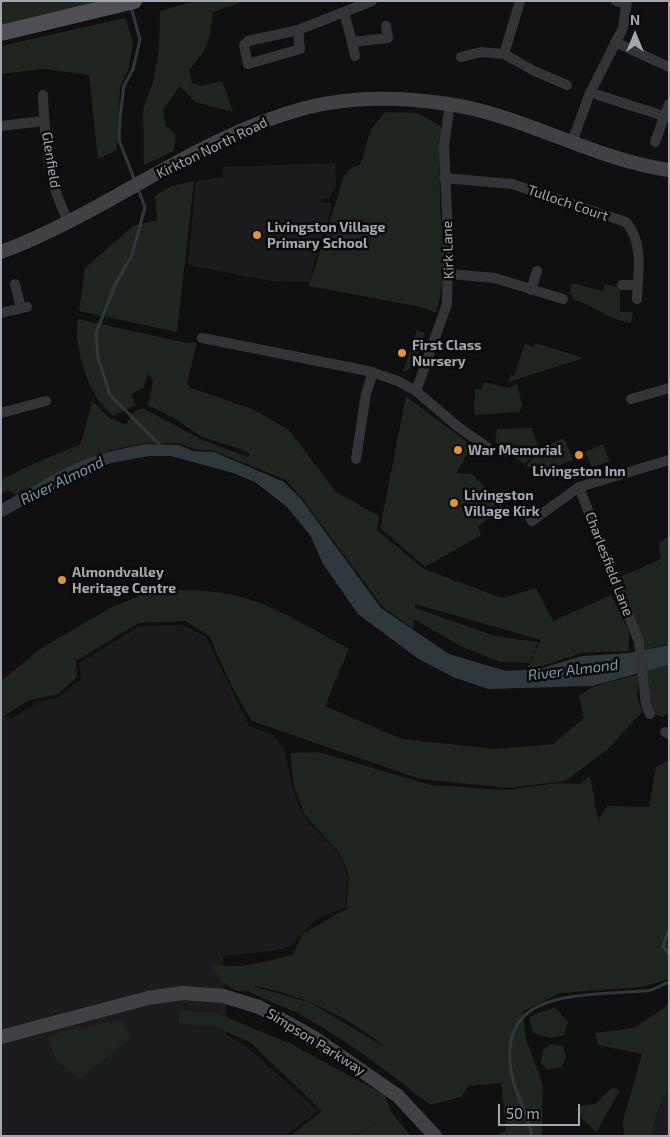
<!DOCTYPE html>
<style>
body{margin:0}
#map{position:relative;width:670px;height:1137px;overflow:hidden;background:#0f0f10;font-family:"Exo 2",sans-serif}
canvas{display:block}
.frame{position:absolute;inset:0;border:2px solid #a1a8b0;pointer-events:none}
.north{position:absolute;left:610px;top:10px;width:50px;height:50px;-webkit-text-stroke:4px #0a0a0b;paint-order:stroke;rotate:0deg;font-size:14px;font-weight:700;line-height:20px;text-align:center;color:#a1a8b0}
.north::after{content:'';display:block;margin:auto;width:18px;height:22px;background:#a1a8b0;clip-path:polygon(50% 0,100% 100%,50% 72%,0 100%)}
.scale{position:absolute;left:498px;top:1104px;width:82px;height:22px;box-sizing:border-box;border:2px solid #a1a8b0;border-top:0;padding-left:6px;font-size:15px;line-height:18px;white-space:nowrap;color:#a1a8b0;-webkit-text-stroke:4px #0a0a0b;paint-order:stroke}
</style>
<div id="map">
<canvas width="670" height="1137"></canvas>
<div class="frame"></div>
<div class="north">N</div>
<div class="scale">50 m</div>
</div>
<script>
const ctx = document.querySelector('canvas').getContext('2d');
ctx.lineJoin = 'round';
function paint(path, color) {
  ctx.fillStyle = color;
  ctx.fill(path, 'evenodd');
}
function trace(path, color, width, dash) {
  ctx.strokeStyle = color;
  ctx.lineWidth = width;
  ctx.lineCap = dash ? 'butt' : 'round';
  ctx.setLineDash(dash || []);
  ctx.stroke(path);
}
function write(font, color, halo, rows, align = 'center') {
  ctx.font = font + ' "Exo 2",sans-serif';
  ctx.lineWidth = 5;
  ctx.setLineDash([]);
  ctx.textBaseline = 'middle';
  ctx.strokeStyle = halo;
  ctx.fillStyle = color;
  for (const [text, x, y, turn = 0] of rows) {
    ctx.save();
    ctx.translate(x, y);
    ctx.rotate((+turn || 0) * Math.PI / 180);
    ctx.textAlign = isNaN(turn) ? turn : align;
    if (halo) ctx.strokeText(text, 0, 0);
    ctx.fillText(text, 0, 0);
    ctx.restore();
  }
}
paint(new Path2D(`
 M335,163L336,186L329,198L321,199L322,203H331V211L315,259L310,282L271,281L188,265L196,181L223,177V167Z
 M183,625L206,637L249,726L273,735L284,749L293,789L299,806L308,822L339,854L348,876L345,908L317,918L291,946L273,951L223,956L227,1035L246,1046L318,1111L285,1136H1V715L11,719L38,702L59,697L81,679L79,663L140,626Z
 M669,1087V1136H651L657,1111Z`), '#1b1b1d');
paint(new Path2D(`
 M1,1H113L1,25Z
 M195,1H244L213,12C210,41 208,49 189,70L192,83L201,86L222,81L233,112L195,102L180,86L163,110L165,125L176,134L174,151L144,165L143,109L153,82L159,49L160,11Z
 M125,18L133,42L129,68L120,88L117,150L98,159L89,75L44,69L1,74V46Z
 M385,112L418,113L441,126C440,149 439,172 440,195C441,234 448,275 436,313L421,307L309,286L344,176L351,168L361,164L370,131Z
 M194,181L177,332L79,311L85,268L133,226L157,220L155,196L171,186Z
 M572,283L603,291L605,284L620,288V312H633L631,323C609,320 593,305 572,299L573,295L569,294Z
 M78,319L187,343L197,342L187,383L191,388L252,409L289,430L335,491L379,516L377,530L424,569L502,598L536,588L553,621L611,595L629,631V651L582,653L539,667H528L541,640L415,604V608L495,636L539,642L529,663L500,662L460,646L414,619L413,629L382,606L302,498L286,480L214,451L194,449L179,443H146L112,450L83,460L16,495L8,490L1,494V480L28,466L81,444L92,401L108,417L126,425L133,412L143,408L202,440L248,457L250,454L241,449L202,437L177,420L148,405L153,380L148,373L143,388L131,394L136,405L113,416C108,410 101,404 97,398C85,380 73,339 78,319Z
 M417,330L425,333C421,345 418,369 403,372Z
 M535,343L584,358L508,382L511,375L514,376L525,344L534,347Z
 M484,382L509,388L517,384L522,405L520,412L474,415L475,389L481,390Z
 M406,396L472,446L456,473L472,474L492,494L497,513L477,527L481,535L425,567L380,528Z
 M532,428L539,448L524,465L495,442L497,429Z
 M564,438L573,460L554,467L556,473L539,472L526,466L541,448Z
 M603,444L610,461L592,468L585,452Z
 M669,536V644L646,649L620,577L661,559L659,543Z
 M153,590C184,590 215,589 245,598C281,609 316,631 349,649L325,706L402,739L497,749L553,744L584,718L579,696L592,687L639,674L637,696L642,712L607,750L565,781L508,788L420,779L252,721L231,685L209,635L185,621L139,623L76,661L77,677L58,694L30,700L1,718V681L40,649L110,608Z
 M669,665V713L662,717L652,712L647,671Z
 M318,752L431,785L507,790L557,783L580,784L590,776L598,820L607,806L649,807L656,767L669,760V979L642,987L560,993L523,1011L526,1040L543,1085L542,1136H497L506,1130L501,1083L468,1086L461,1097L430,1105L385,1070L344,1041L300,1014L249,992V990C232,997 216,976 209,962C234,973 267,960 293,955L302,934L346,909L349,875L340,854L305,815L294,787L290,753ZM249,985C298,993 348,1016 386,1048L311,1003Z
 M669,1001V1087L657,1111L651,1136H624L623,1121L642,1054L598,1045L595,1033L634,1028L665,1007Z
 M555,1007L568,1022L564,1035L550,1038L533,1033L529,1017Z
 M179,1011L214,1012L291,1044L385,1095L391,1112L411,1136H357L374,1124L355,1136H290L322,1111L251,1043L216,1027L179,1023Z
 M122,1020L131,1037L80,1079L56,1060L47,1037L71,1029Z
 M551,1044L563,1046L566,1057L561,1067L548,1070L541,1063L543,1050Z
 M613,1087L620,1091L596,1132L578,1115L580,1106L595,1104Z`), '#1e241e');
paint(new Path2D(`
 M147,444L179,445L193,451L214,452L284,482L301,499L381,608L449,654L506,671L539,669L582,656L629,653L669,645V665L592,686L488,689L453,677L417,658L358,614L323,564L310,535L287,507L255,482L233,473L171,456H150L111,463L78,476L1,518V504C28,489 55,472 83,460C104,452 125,448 147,444Z`), '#2e373c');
trace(new Path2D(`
 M131,7L140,40L133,69L124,86L120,118L119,140L135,181
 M138,189L145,207L132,255L115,285L96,333L98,358L110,395L161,446
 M669,929L663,946L669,954
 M532,1136C528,1113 514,1093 511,1070C499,994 571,996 625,992C633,991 643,992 651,990C657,988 663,984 669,982`), '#2e373c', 3);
trace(new Path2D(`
 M520,1L504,54L534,71L567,85
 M616,1L626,4
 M344,12L352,42L388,38L386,26
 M298,30L300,49L248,64L244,45L248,41L298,30L372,1
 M352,42L355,56
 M615,42L669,67
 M461,57L481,52L504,54
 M43,95C45,139 47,183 69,222
 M598,95L664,116
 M1,126L44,121
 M572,142L590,93L623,28L627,1
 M655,142L669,104
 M444,178L512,184L626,222C644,243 638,273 637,299
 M449,274L495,278L563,299
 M15,284L21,308
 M622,285H637
 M531,290L537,271
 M1,313L27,307
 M202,338L368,371L398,381L416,391L457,426L487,447
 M416,391L447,304L448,234L444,145L450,104
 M631,399L669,388
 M1,413L46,401
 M356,459L366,394L373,372
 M579,487L639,642L646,705L650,714
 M529,515L532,521L579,487L669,460
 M665,732L669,734`), '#323437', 10);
trace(new Path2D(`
 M1,252C106,213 196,137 305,108C351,96 402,97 448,104C524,115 592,159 669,170
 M1,1037L148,998L183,993L223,996L259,1007L313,1037L398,1096L435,1136`), '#3f4145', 14);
trace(new Path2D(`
 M1,33L134,1`), '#4d4f54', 16);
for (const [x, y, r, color] of [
 [257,235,5,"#df9438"],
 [402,353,5,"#df9438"],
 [458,450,5,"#df9438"],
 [579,455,5,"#df9438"],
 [454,503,5,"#df9438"],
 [62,580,5,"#df9438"]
]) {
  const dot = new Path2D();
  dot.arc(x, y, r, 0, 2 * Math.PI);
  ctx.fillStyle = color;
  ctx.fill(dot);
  trace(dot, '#0a0a0b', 2);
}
write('14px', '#a1a8b0', '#0a0a0b', [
 ["Kirkton North Road",212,148,-26],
 ["Glenfield",51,160,81],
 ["Tulloch Court",568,203,19],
 ["Kirk Lane",448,250,-92],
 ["Charlesfield Lane",609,564,69],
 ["Simpson Parkway",316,1042,32]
]);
write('bold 14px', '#a1a8b0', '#0a0a0b', [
 ["Livingston Village",267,227],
 ["Primary School",267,243],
 ["First Class",412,345],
 ["Nursery",412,361],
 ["War Memorial",468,450],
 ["Livingston Inn",579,471,"center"],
 ["Livingston",464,495],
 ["Village Kirk",464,511],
 ["Almondvalley",72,572],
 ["Heritage Centre",72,588]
], 'left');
write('italic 15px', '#7b98a9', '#0a0a0b', [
 ["River Almond",62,481,-26],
 ["River Almond",573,670,-7]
]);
</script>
